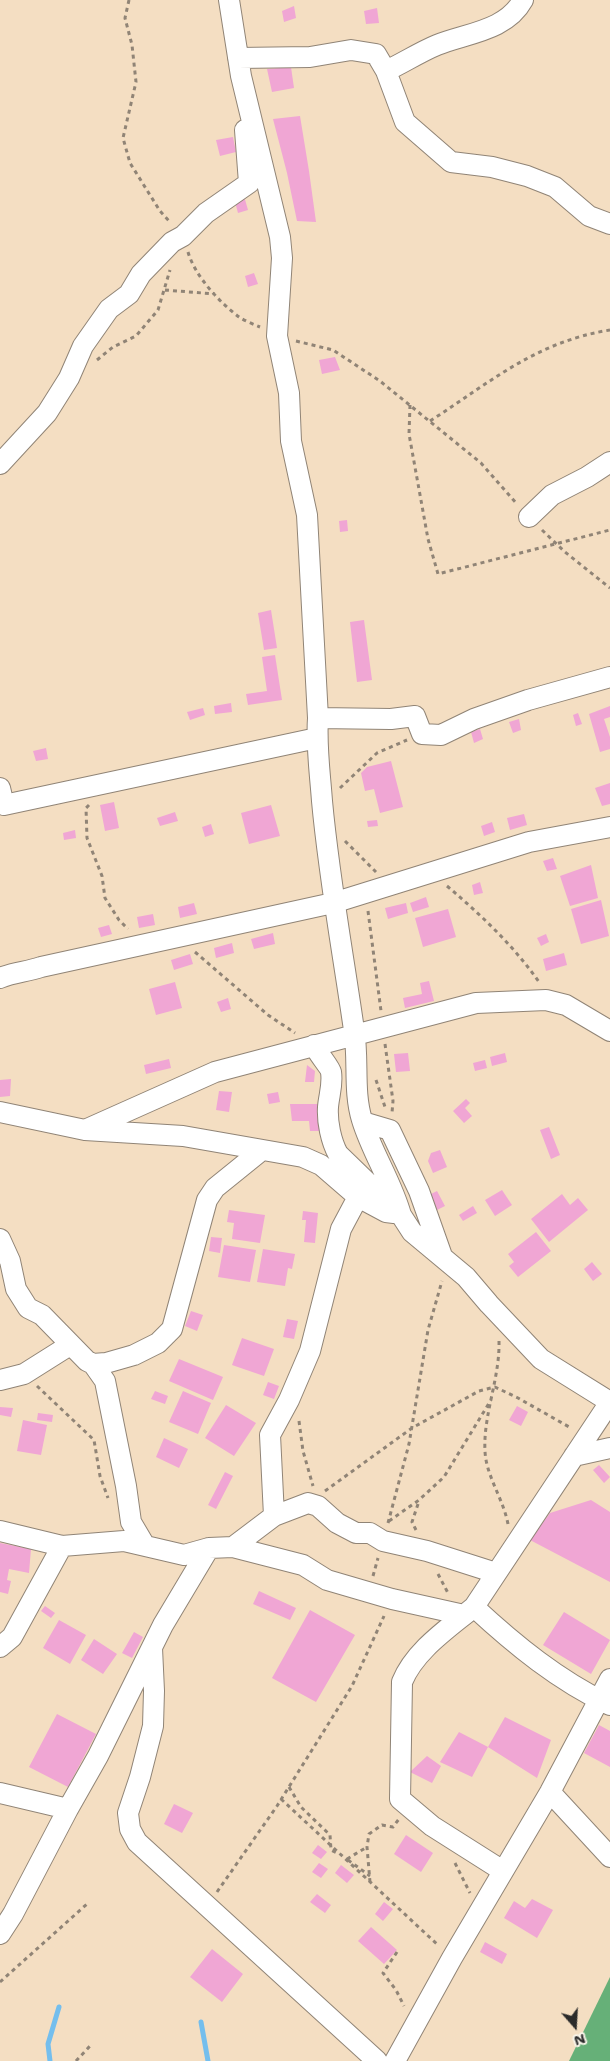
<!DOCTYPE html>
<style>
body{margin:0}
#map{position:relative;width:610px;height:2061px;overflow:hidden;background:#f4dec2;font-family:"Shantell Sans",sans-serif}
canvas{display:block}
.north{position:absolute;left:550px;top:2001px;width:50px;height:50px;-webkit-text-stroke:4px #f7f3e8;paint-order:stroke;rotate:161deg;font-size:14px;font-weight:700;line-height:20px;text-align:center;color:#2b2b2b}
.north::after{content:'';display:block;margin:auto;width:18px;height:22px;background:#2b2b2b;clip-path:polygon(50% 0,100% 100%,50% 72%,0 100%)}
</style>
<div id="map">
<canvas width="610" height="2061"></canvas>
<div class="north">N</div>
</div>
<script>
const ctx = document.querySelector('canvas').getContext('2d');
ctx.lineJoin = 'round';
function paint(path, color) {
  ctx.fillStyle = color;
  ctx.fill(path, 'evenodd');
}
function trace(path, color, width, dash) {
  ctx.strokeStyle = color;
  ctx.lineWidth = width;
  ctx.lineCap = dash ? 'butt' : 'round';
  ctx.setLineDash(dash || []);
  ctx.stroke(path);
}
paint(new Path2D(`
 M610,1977V2061H569Z`), '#66b078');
trace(new Path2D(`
 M201,2022L208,2061
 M50,2061L48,2044L59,2007`), '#74beed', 5);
paint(new Path2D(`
 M294,6L296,18L284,22L282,11Z
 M377,8L379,23L366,24L364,11Z
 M291,67L294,88L272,92L267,69Z
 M300,116L309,171L316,222L297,221L287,173L273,119Z
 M233,137L236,152L220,156L216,140Z
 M244,196L248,210L238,213L234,198Z
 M254,273L258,284L248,287L245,276Z
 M335,357L340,370L322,374L319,360Z
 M347,520L348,531L340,532L339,521Z
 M271,610L277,648L264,650L258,613Z
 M364,620L372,680L357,682L350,622Z
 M275,655L282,700L248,705L246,694L267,691L262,657Z
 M231,703L232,712L215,714L214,706Z
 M610,706V717L604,719L610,737V749L600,752L589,714Z
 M203,708L205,715L190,720L187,712Z
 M578,713L582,724L576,726L573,715Z
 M519,719L521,730L513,733L509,722Z
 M480,729L483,739L474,743L471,732Z
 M46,748L48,759L36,761L33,751Z
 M391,761L403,807L380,813L374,789L365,791L361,773L367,767Z
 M610,783V804L602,806L595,788Z
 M114,802L119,828L105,831L100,805Z
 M271,805L280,836L249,844L241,813Z
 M175,812L178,821L160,826L157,818Z
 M524,814L527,825L510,830L507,818Z
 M377,820L378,826L368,827L367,821Z
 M492,822L495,832L484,836L481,826Z
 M211,824L214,834L205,837L202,827Z
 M75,830L76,838L64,840L63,833Z
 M553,858L557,869L547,871L543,861Z
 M591,865L598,898L570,906L560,876Z
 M480,882L483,893L474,895L472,885Z
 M426,897L429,907L413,912L410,903Z
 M601,900L609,936L581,944L571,909Z
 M194,903L197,914L180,918L178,907Z
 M406,903L408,913L388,919L385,908Z
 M448,909L456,937L423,947L415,918Z
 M153,914L155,925L139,928L137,917Z
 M109,925L112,934L101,937L98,928Z
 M273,933L275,944L254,949L251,939Z
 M546,934L549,942L541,946L537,938Z
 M232,943L234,953L216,958L214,948Z
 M564,953L567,965L546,971L543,959Z
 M190,954L193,964L174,970L171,960Z
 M429,981L434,1001L405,1008L403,998L422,994L420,983Z
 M175,982L182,1008L156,1015L149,989Z
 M228,998L231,1009L221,1012L217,1002Z
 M408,1053L410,1071L396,1072L394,1054Z
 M505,1053L507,1062L492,1066L490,1057Z
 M169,1059L171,1068L146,1074L144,1065Z
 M485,1060L487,1068L475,1071L473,1063Z
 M307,1065L315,1071L314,1082H305Z
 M11,1079L10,1096L0,1097V1080Z
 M219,1091L232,1092L229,1112L216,1110Z
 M278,1092L280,1102L269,1104L267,1094Z
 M466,1099L470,1103L465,1108L472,1116L464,1123L453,1111Z
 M290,1104H318L320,1131H310L309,1121H292Z
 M549,1127L560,1155L551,1159L540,1130Z
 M440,1150L447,1167L433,1173L428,1161L431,1153Z
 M502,1190L512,1205L495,1216L485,1200Z
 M437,1191L445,1206L437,1210L429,1195Z
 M562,1194L570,1205L578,1198L588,1210L549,1242L531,1219Z
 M473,1206L477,1213L463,1221L459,1215Z
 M229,1210L265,1215L260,1243L232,1239L234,1223L227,1222Z
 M303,1211L318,1213L315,1243L304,1242L306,1220H302Z
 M536,1232L551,1251L518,1277L509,1266L514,1262L508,1254Z
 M211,1237L222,1238L220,1253L209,1251Z
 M224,1245L256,1250L250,1282L218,1277Z
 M263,1249L295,1254L292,1269L288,1268L285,1286L257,1282Z
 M592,1262L602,1274L593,1281L584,1269Z
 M191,1311L203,1315L197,1331L185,1326Z
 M287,1319L298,1321L294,1339L283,1337Z
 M242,1338L274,1349L264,1376L232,1365Z
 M179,1359L223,1377L213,1400L169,1381Z
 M268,1382L279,1386L274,1399L263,1395Z
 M155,1391L168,1396L165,1404L151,1399Z
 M183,1391L211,1403L198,1434L169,1422Z
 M226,1405L256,1423L234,1456L205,1438Z
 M517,1406L528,1412L521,1426L509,1420Z
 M0,1407L13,1408L11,1417L0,1415Z
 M38,1413L53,1415L52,1422L37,1420Z
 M23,1420L47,1425L41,1455L17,1451Z
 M164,1438L188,1449L179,1468L156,1457Z
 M599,1465L610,1477L604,1483L593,1470Z
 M225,1472L233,1476L216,1509L208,1505Z
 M591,1500L610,1512V1582L530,1540L550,1513Z
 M0,1543L31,1549L29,1573L9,1569L7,1580L11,1581L8,1594L0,1592Z
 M259,1591L296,1608L290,1620L253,1604Z
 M45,1606L55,1613L51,1618L41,1611Z
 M310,1610L355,1635L316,1702L272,1678Z
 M564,1612L610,1640L591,1674L543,1645Z
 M59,1620L86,1635L70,1664L43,1648Z
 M134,1632L143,1637L132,1658L122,1653Z
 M94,1639L117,1654L103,1674L81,1660Z
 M57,1714L96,1734L68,1787L29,1767Z
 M505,1717L551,1740L537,1778L488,1747Z
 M599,1725L610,1731V1767L584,1753Z
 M459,1732L488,1747L472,1777L440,1762Z
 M427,1756L441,1766L432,1783L410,1772Z
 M174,1804L193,1813L182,1833L164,1824Z
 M406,1835L433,1853L421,1872L394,1854Z
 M318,1845L327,1852L321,1859L312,1853Z
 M319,1863L328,1869L321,1878L312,1872Z
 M341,1865L354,1875L347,1883L335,1873Z
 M317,1894L331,1905L325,1913L310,1902Z
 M532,1899L553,1910L537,1938L504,1918L514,1901L525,1908Z
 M384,1902L393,1909L383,1921L375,1914Z
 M371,1927L397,1950L384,1964L358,1941Z
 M485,1942L507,1954L502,1964L480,1952Z
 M212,1949L243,1974L222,2002L190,1977Z`), '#f0a6d4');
const street = new Path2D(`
 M229,0L241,76L280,237L282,258L277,336L289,393L291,441L307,515L318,718C316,746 320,773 322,801C329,878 343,953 354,1030C359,1060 353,1091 362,1120C372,1153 392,1182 401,1215
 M238,58L310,57L351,50L376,54L386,71C403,63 420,52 437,45C467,33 506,31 523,0
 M386,71L405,122L451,162L492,167L527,176L555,187L589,216L610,224
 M0,464L47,413L69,378L83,346L109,309L129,294L141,274L172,242L183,236L206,213L249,183L245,130
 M529,517L552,495L587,477L610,462
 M318,718L391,719L415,716L422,734L441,735L474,719L528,700L610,677
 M0,788L4,805L317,738
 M0,978C14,972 27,972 41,967L333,903L529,842L610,827
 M314,1045C318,1054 330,1067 331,1072C333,1085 329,1095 328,1107C327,1122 331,1141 338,1154L401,1215L412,1232L466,1277L489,1304L541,1359L610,1402
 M0,1112L85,1130L183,1136L303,1157L321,1165L358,1197
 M363,1122L390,1130L419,1191L442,1256
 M85,1130L215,1072L476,1003L546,1000L566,1005L610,1031
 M0,1239L10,1261L16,1289L28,1308L42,1315L87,1361L93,1364L106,1363L134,1355L158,1343L172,1329L207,1200L215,1188L262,1150
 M93,1364L105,1381L126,1486L131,1522L144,1544
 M0,1380L24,1374L70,1345
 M574,1456L610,1448
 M274,1516L308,1503L318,1506L337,1523L356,1533H370L383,1541L427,1551L496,1573
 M0,1531L62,1546L124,1541L184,1555L209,1548L233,1547L303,1565L327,1580L392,1599L464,1615
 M233,1547L274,1516L270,1435L289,1400L310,1351L341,1229L358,1197L386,1212L394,1213
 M474,1607C515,1645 559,1681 610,1705
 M0,1647L12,1637L62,1546
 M152,1648L154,1691L153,1726L140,1777L128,1813L130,1829L137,1842L377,2061
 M550,1792L610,1857
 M0,1793L68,1809
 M503,1871L432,1826L400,1799L402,1682C415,1650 449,1628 474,1607L610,1402
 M0,1934L13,1914L68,1809L98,1756L163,1625L209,1548
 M395,2061L452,1958L550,1792L610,1679`);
trace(street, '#908476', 22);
trace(new Path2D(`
 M129,0L125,18L132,45L136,82L123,138L130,163L160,211L170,222
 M188,252C195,276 219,302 239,317C245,321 253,324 260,327
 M165,290L215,294
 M296,341L333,350L380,381L481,463L517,504
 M97,360L113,347L136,336L158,310L170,270
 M410,405L409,434L428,539L438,574L610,530
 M430,421C491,382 535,342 610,330
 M542,530L565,552L610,588
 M340,788L377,753L407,740
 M89,805L86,808L87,838L102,876L105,898L119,920L128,929
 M345,841L376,872
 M447,886C481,915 513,945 539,982
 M368,911L381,1011
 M195,952L268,1015L295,1033
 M385,1044L393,1101L392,1113
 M376,1080L386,1110
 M499,1341C500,1378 483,1415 485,1451C486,1476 503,1498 508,1524
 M37,1386L94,1440L100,1476L108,1498
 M299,1421L303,1451L313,1486
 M325,1491L412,1428L479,1391L495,1387L518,1398L571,1428
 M389,1521L419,1500L444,1477L491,1400
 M388,1523L409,1444L428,1330L442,1281
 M416,1530L412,1522L419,1501
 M438,1574L448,1593
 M373,1576L378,1558
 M289,1787L301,1807L330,1835L331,1850L339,1854
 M281,1799L439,1946
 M347,1859L367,1847
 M348,1860L370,1876
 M455,1863L470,1893
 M370,1882L367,1847L369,1834L382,1825L393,1827L399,1819
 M217,1892L277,1806L352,1686L384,1616
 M397,1952L383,1973L396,1990L404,2006
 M0,1982L87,1904
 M76,2061L90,2046`), '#908476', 3, [4, 4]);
trace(street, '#fff', 20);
</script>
